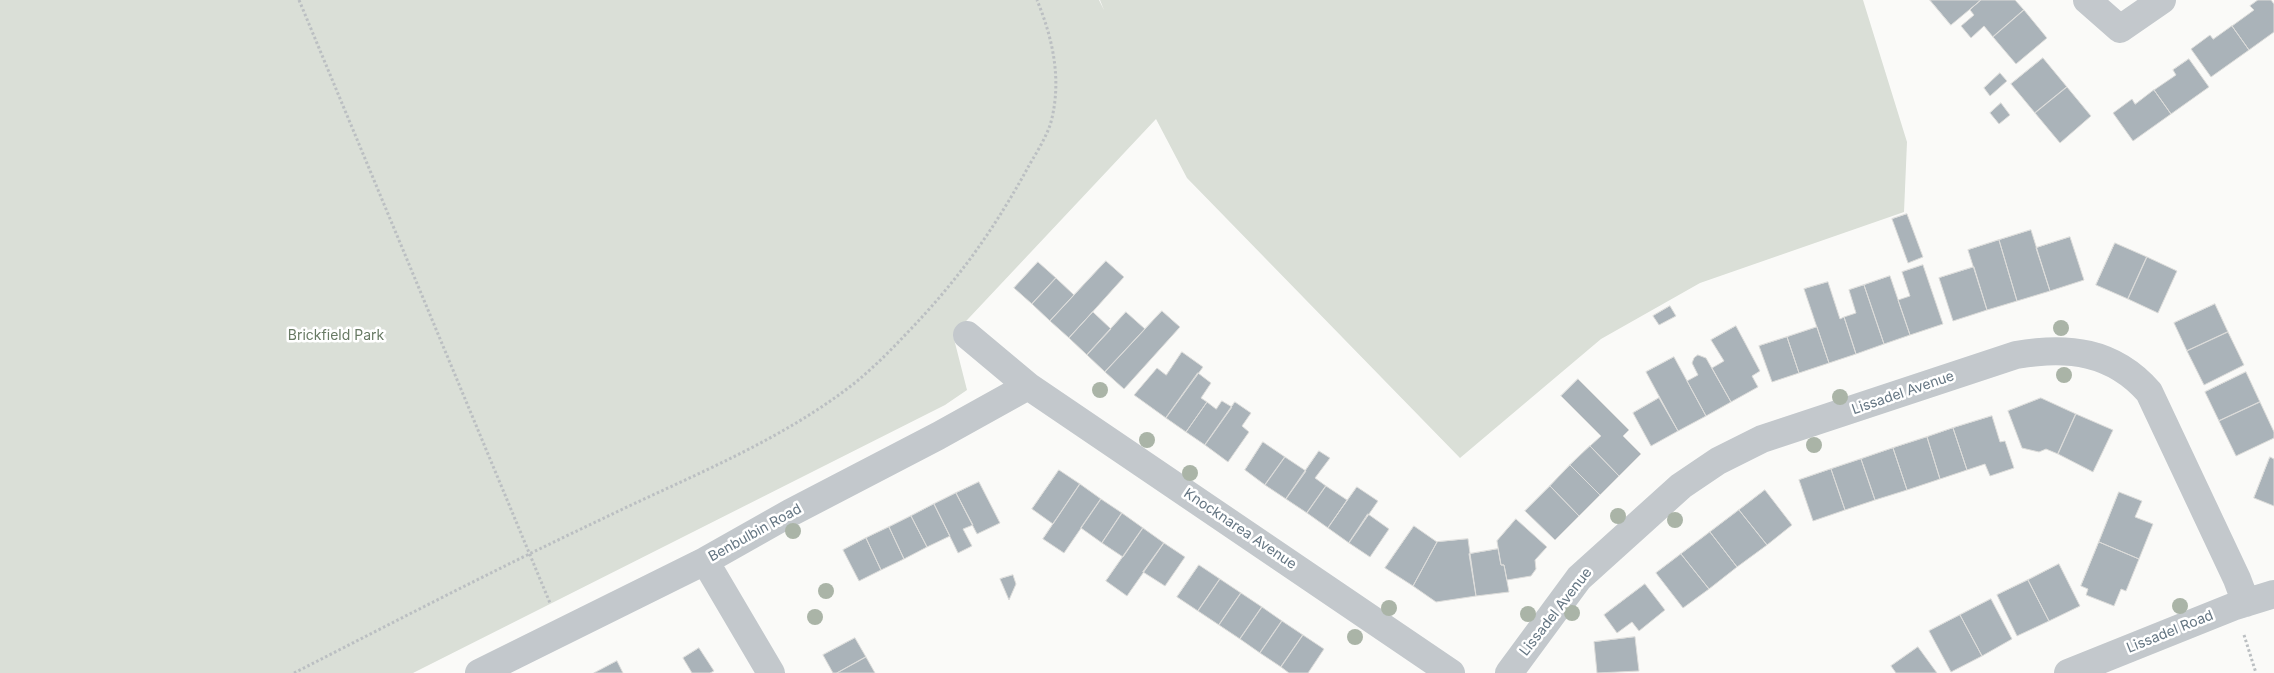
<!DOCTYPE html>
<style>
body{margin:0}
canvas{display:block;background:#fafaf8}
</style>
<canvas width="2274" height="673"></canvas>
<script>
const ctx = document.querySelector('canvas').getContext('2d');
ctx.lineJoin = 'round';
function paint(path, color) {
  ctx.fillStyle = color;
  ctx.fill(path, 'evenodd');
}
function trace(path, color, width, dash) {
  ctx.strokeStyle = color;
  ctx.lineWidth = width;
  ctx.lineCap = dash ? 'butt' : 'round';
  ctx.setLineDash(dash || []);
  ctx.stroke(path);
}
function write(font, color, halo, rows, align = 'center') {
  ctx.font = font + ' Inter,sans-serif';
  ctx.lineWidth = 5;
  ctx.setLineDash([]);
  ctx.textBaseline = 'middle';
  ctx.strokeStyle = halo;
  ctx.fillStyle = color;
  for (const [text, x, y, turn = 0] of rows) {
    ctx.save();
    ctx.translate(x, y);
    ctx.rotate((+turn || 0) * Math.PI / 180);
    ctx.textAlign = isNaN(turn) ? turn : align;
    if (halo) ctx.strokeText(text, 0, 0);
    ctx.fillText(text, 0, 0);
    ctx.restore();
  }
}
paint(new Path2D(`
 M0,0H1099L1104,10L1100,0H1863L1907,142L1904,212L1700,283L1601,339L1460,458L1187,178L1156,119L953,335L967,390L945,405L413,673H0Z`), '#dadfd7');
const building = new Path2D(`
 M1930,0H1981L1951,25Z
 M1981,0H2015L2024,10L1993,37L1984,26L1971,38L1961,26L1974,15L1970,10Z
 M2258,0H2271L2274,4V32L2249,50L2232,26L2254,10L2250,6Z
 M2024,10L2047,38L2016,64L1993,37Z
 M2232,26L2249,50L2211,77L2191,49L2210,35L2213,39Z
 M2043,58L2067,87L2035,113L2011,84Z
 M2189,59L2209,87L2171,114L2154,90L2176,75L2173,70Z
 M2000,73L2007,81L1990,96L1984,88Z
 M2067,87L2091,116L2060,143L2035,113Z
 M2154,90L2171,114L2133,141L2113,113L2132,99L2135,104Z
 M2001,103L2010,115L1999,124L1990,113Z
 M1907,214L1923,257L1908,263L1892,219Z
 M2031,230L2050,291L2017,301L1999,240Z
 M2070,237L2084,280L2050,291L2036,248Z
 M1999,240L2017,301L1987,310L1968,250Z
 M2115,243L2147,257L2128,299L2096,285Z
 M2147,257L2177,271L2158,313L2128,299Z
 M1106,261L1124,277L1069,338L1050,321Z
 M1038,262L1056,278L1032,304L1014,288Z
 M1923,265L1943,324L1910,335L1898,300L1910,296L1902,272Z
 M1974,267L1987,310L1953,321L1939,278Z
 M1890,276L1910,335L1884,344L1864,285Z
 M1056,278L1074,295L1050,321L1032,304Z
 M1828,282L1840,319L1844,317L1856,354L1829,363L1804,289Z
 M1864,285L1884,344L1856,354L1844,317L1856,313L1849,290Z
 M2215,304L2228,332L2187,351L2174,323Z
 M1670,306L1676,316L1659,325L1653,316Z
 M1162,311L1180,327L1124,389L1105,372Z
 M1093,312L1111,329L1087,355L1069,338Z
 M1126,312L1145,329L1105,372L1087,355Z
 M1736,326L1760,371L1752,376L1758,387L1731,402L1712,368L1724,361L1711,340Z
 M1817,327L1829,363L1799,373L1787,337Z
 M2228,332L2244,365L2204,385L2187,351Z
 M1787,337L1799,373L1772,382L1759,346Z
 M1182,352L1203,367L1166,418L1134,395L1157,368L1166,375Z
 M1698,355L1706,358L1731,402L1706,416L1687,381L1698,375L1692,363L1694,358Z
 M1674,357L1706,416L1678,431L1646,372Z
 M2246,372L2260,402L2219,421L2205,392Z
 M1198,373L1211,383L1201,398L1207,402L1186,432L1166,418Z
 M1578,379L1629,430L1623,436L1641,454L1619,476L1590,446L1601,436L1561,396Z
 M1659,398L1678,431L1651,446L1633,413Z
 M2041,398L2076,414L2058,454L2046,449L2039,452L2022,448L2008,411Z
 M1222,401L1232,407L1205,445L1186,432L1207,402L1216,409Z
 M1235,402L1251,413L1242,426L1249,432L1228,462L1205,445Z
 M2260,402L2274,432V438L2236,456L2219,421Z
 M2076,414L2113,430L2093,472L2058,454Z
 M1992,416L2000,442L2005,441L2014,468L1990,476L1985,464L1967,470L1953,428Z
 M1953,428L1967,470L1940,479L1927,437Z
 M1927,437L1940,479L1907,490L1893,448Z
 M1263,442L1285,457L1265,485L1245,470Z
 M1590,446L1619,476L1600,495L1570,465Z
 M1893,448L1907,490L1875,500L1861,459Z
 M1319,451L1330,458L1315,478L1326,486L1307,513L1286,499Z
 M1285,457L1306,471L1286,499L1265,485Z
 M2270,457L2274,459V506L2254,498Z
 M1861,459L1875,500L1845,510L1831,469Z
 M1570,465L1600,495L1579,516L1550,486Z
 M1831,469L1845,510L1813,521L1799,480Z
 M1059,470L1080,484L1053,524L1032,509Z
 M979,482L1000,523L977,534L956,493Z
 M1080,484L1101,499L1064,553L1043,539Z
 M1326,486L1347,500L1328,528L1307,513Z
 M1550,486L1579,516L1555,540L1525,511Z
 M1357,487L1378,501L1349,543L1328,528Z
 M1765,490L1792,525L1767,545L1739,510Z
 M2119,492L2142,501L2135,517L2153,524L2139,559L2099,542Z
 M956,493L973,525L963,529L972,546L958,553L934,504Z
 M1101,499L1122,513L1102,543L1081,528Z
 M934,504L950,536L927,547L911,516Z
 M1739,510L1767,545L1737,567L1710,532Z
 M1122,513L1143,528L1123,557L1102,543Z
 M1368,514L1389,529L1370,557L1349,543Z
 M911,516L927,547L904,559L889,527Z
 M1516,519L1547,547L1535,560L1536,569L1531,576L1507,580L1504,565H1501L1497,541Z
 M1414,526L1437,542L1413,586L1385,568Z
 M889,527L904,559L881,570L866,538Z
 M1143,528L1164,543L1127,596L1106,581Z
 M1710,532L1737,567L1709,589L1681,554Z
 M866,538L881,570L859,581L843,550Z
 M1468,539L1476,596L1436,602L1413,586L1437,542Z
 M2099,542L2139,559L2126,591L2121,589L2114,606L2086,595L2088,589L2081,586Z
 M1164,543L1185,557L1165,586L1143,572Z
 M1498,549L1501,565H1504L1509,592L1476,596L1469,554Z
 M1681,554L1709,589L1683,608L1656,573Z
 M2059,564L2080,606L2049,621L2028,580Z
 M1199,565L1220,579L1198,611L1177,597Z
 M1013,575L1016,584L1009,600L1000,579Z
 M1220,579L1241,593L1219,625L1198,611Z
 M2028,580L2049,621L2017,636L1997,595Z
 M1645,584L1665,610L1639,631L1632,622L1617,633L1604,615Z
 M1241,593L1262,607L1240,639L1219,625Z
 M1991,599L2012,639L1982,656L1960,615Z
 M1262,607L1282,621L1260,653L1240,639Z
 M1960,615L1982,656L1951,672L1929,631Z
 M1282,621L1303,635L1281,667L1260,653Z
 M1303,635L1324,649L1308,673H1289L1281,667Z
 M1635,637L1639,671L1597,673L1594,642Z
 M855,638L866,657L837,673H833L823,655Z
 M1918,647L1937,673H1896L1891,666Z
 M699,648L714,671L710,673H692L683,658Z
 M866,657L875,673H837Z
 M617,661L623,673H594Z`);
paint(building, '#aab3b9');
trace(building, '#dcdcda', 1);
trace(new Path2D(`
 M299,0L550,603
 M2244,635L2256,673
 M294,673C396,621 498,568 602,519C688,477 780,442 856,382C874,367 891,350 907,333C957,281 991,234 1026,171C1034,156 1046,139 1051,122C1062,80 1053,39 1037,0`), '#bbbfc2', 3, [2.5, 2.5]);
trace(new Path2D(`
 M2087,0L2120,29L2162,0
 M967,335L1028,386L1451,673
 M705,561L771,673
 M479,673L705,561L790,513L938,436L1028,386
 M1509,673L1579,578L1681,486L1718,461L1762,439L2016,355C2068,346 2113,351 2149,392L2237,579L2246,603
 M2068,673L2235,606L2274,594`), '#c3c8cc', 28);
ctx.fillStyle = '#aab4a7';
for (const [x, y] of [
 [2061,328],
 [2064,375],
 [1100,390],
 [1840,397],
 [1147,440],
 [1814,445],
 [1190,473],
 [1618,516],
 [1675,520],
 [793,531],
 [826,591],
 [2180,606],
 [1389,608],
 [1572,613],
 [1528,614],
 [815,617],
 [1355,637]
]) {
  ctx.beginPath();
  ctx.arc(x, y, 8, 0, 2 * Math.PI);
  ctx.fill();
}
write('14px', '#687a64', '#fff', [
 ["Brickfield Park",336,336]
]);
write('14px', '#657683', '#fff', [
 ["Lissadel Avenue",1903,393,-19],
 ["Knocknarea Avenue",1240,529,34],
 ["Benbulbin Road",755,533,-29],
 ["Lissadel Avenue",1556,612,-52],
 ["Lissadel Road",2170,632,-22]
]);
</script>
